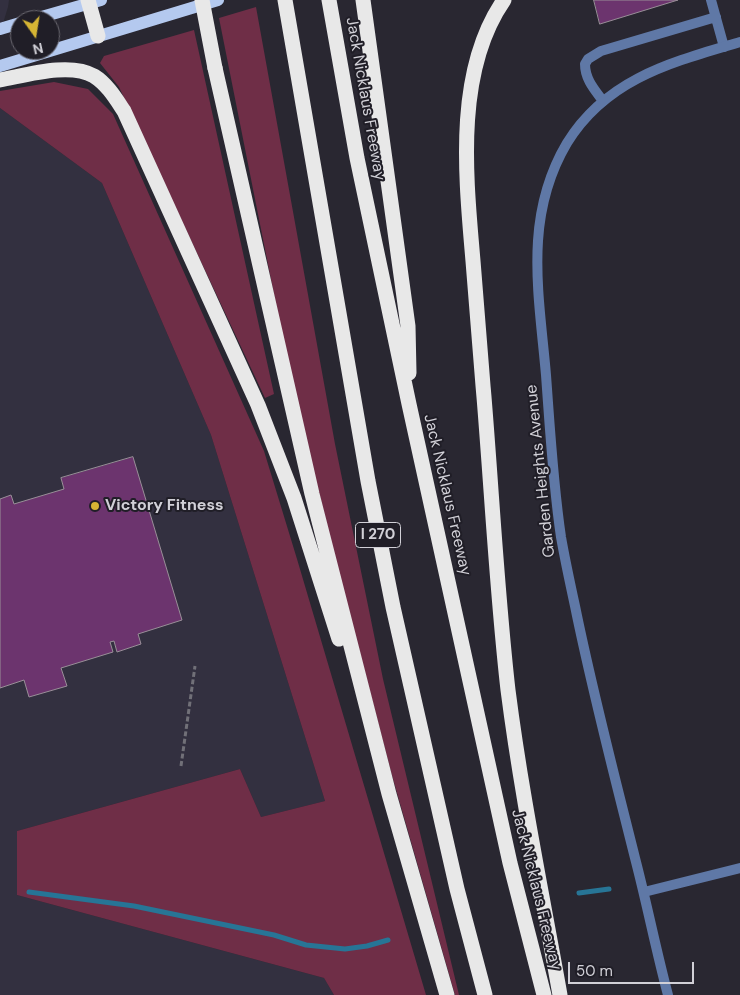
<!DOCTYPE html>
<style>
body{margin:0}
#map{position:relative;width:740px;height:995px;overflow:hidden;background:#292731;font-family:"DM Sans",sans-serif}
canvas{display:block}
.north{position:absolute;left:10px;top:10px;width:50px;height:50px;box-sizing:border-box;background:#201e27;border:1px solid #67656d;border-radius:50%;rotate:167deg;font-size:14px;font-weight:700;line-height:20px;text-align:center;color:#d1d0d7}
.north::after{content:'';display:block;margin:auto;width:18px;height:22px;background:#d6b534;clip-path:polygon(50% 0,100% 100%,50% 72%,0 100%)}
.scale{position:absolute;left:568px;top:962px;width:126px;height:22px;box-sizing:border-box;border:2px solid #d1d0d7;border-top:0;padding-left:6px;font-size:15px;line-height:18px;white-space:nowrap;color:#d1d0d7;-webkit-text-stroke:4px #201e27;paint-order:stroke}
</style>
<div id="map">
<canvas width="740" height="995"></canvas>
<div class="north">N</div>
<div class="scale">50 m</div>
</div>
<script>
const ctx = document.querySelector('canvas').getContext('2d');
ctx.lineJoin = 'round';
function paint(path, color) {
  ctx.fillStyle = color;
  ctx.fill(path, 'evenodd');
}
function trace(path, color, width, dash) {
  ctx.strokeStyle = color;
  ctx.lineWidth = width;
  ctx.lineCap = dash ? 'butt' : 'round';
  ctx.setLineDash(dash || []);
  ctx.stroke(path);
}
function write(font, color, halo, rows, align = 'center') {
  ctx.font = font + ' "DM Sans",sans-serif';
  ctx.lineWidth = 4;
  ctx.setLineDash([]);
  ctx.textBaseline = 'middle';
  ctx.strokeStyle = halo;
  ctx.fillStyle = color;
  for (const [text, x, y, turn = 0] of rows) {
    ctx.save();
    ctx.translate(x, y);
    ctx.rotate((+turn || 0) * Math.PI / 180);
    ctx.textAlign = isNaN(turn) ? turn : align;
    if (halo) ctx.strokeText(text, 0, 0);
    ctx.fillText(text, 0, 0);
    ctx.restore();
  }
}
paint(new Path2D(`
 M0,0H9L8,7L0,33Z
 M0,108L102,183L211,435L325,801L261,817L240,769L17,831V895L324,978L334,995H0Z`), '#333040');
paint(new Path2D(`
 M256,7L335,444L383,679L459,995H455L391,772L338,569L291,380L219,18Z
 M194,30L274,394L265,398L119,87L100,63L104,56Z
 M54,82L88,89L113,114L264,451L297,559L426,995H334L324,978L17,895V831L240,769L261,817L325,801L211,435L102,183L0,108V91Z`), '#6f2e47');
trace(new Path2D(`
 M29,892L134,906L274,935L306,945L345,949L367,946L388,940
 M579,893L609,889`), '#277596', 5);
const building = new Path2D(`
 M594,0H678L600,24Z
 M133,457L182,620L138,634L141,644L117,652L114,641L110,642L113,652L61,668L67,686L29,697L24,680L0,688V499L11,495L14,504L64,489L61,478Z`);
paint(building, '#6c346e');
trace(building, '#998f98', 1);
trace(new Path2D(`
 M181,766L195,666`), '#717078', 3, [5, 2.5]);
trace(new Path2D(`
 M711,0L724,47
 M603,101C594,89 585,79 585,64L588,59L601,51L716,17`), '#5f78a6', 10);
trace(new Path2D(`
 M644,892L740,868
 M668,995C656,950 647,904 635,858C614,774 592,690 575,606C570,583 565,560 561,537C553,483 550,429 546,375C539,294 523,217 567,143C607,78 673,62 740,42`), '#5f78a6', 10);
trace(new Path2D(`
 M31,20L101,0
 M0,29L20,23
 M0,66L218,0`), '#b4c9ef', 12);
trace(new Path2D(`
 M88,0L98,36
 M285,0L368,481L393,607L457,889L485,995
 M329,0L357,158L409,404L510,863L544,995
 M363,0L408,326L409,373
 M504,0C454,72 466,178 473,261C477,307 480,352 484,397C492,495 497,593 508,690C521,792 542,894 560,995
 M215,68L312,494L389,794L447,995
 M0,80C27,75 70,62 94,76C107,84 116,99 124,111L258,405L294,498L339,639`), '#e8e8e8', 15);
trace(new Path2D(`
 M202,0L215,68`), '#e8e8e8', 15);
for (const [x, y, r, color] of [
 [95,506,5,"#d6b534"]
]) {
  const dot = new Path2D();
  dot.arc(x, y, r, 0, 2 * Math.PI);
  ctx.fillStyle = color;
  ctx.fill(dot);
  trace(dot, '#201e27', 2);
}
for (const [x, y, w] of [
 [378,535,45]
]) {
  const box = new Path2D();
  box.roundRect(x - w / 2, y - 12.5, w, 25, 4);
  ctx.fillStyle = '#201e27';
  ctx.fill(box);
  trace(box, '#d1d0d7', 1);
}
write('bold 15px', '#d1d0d7', null, [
 ["I 270",378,535]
]);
write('16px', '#d1d0d7', '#201e27', [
 ["Jack Nicklaus Freeway",365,99,80],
 ["Garden Heights Avenue",541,471,-96],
 ["Jack Nicklaus Freeway",447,495,77],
 ["Jack Nicklaus Freeway",536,890,76]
]);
write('bold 16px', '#d1d0d7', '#201e27', [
 ["Victory Fitness",105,506]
], 'left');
</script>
